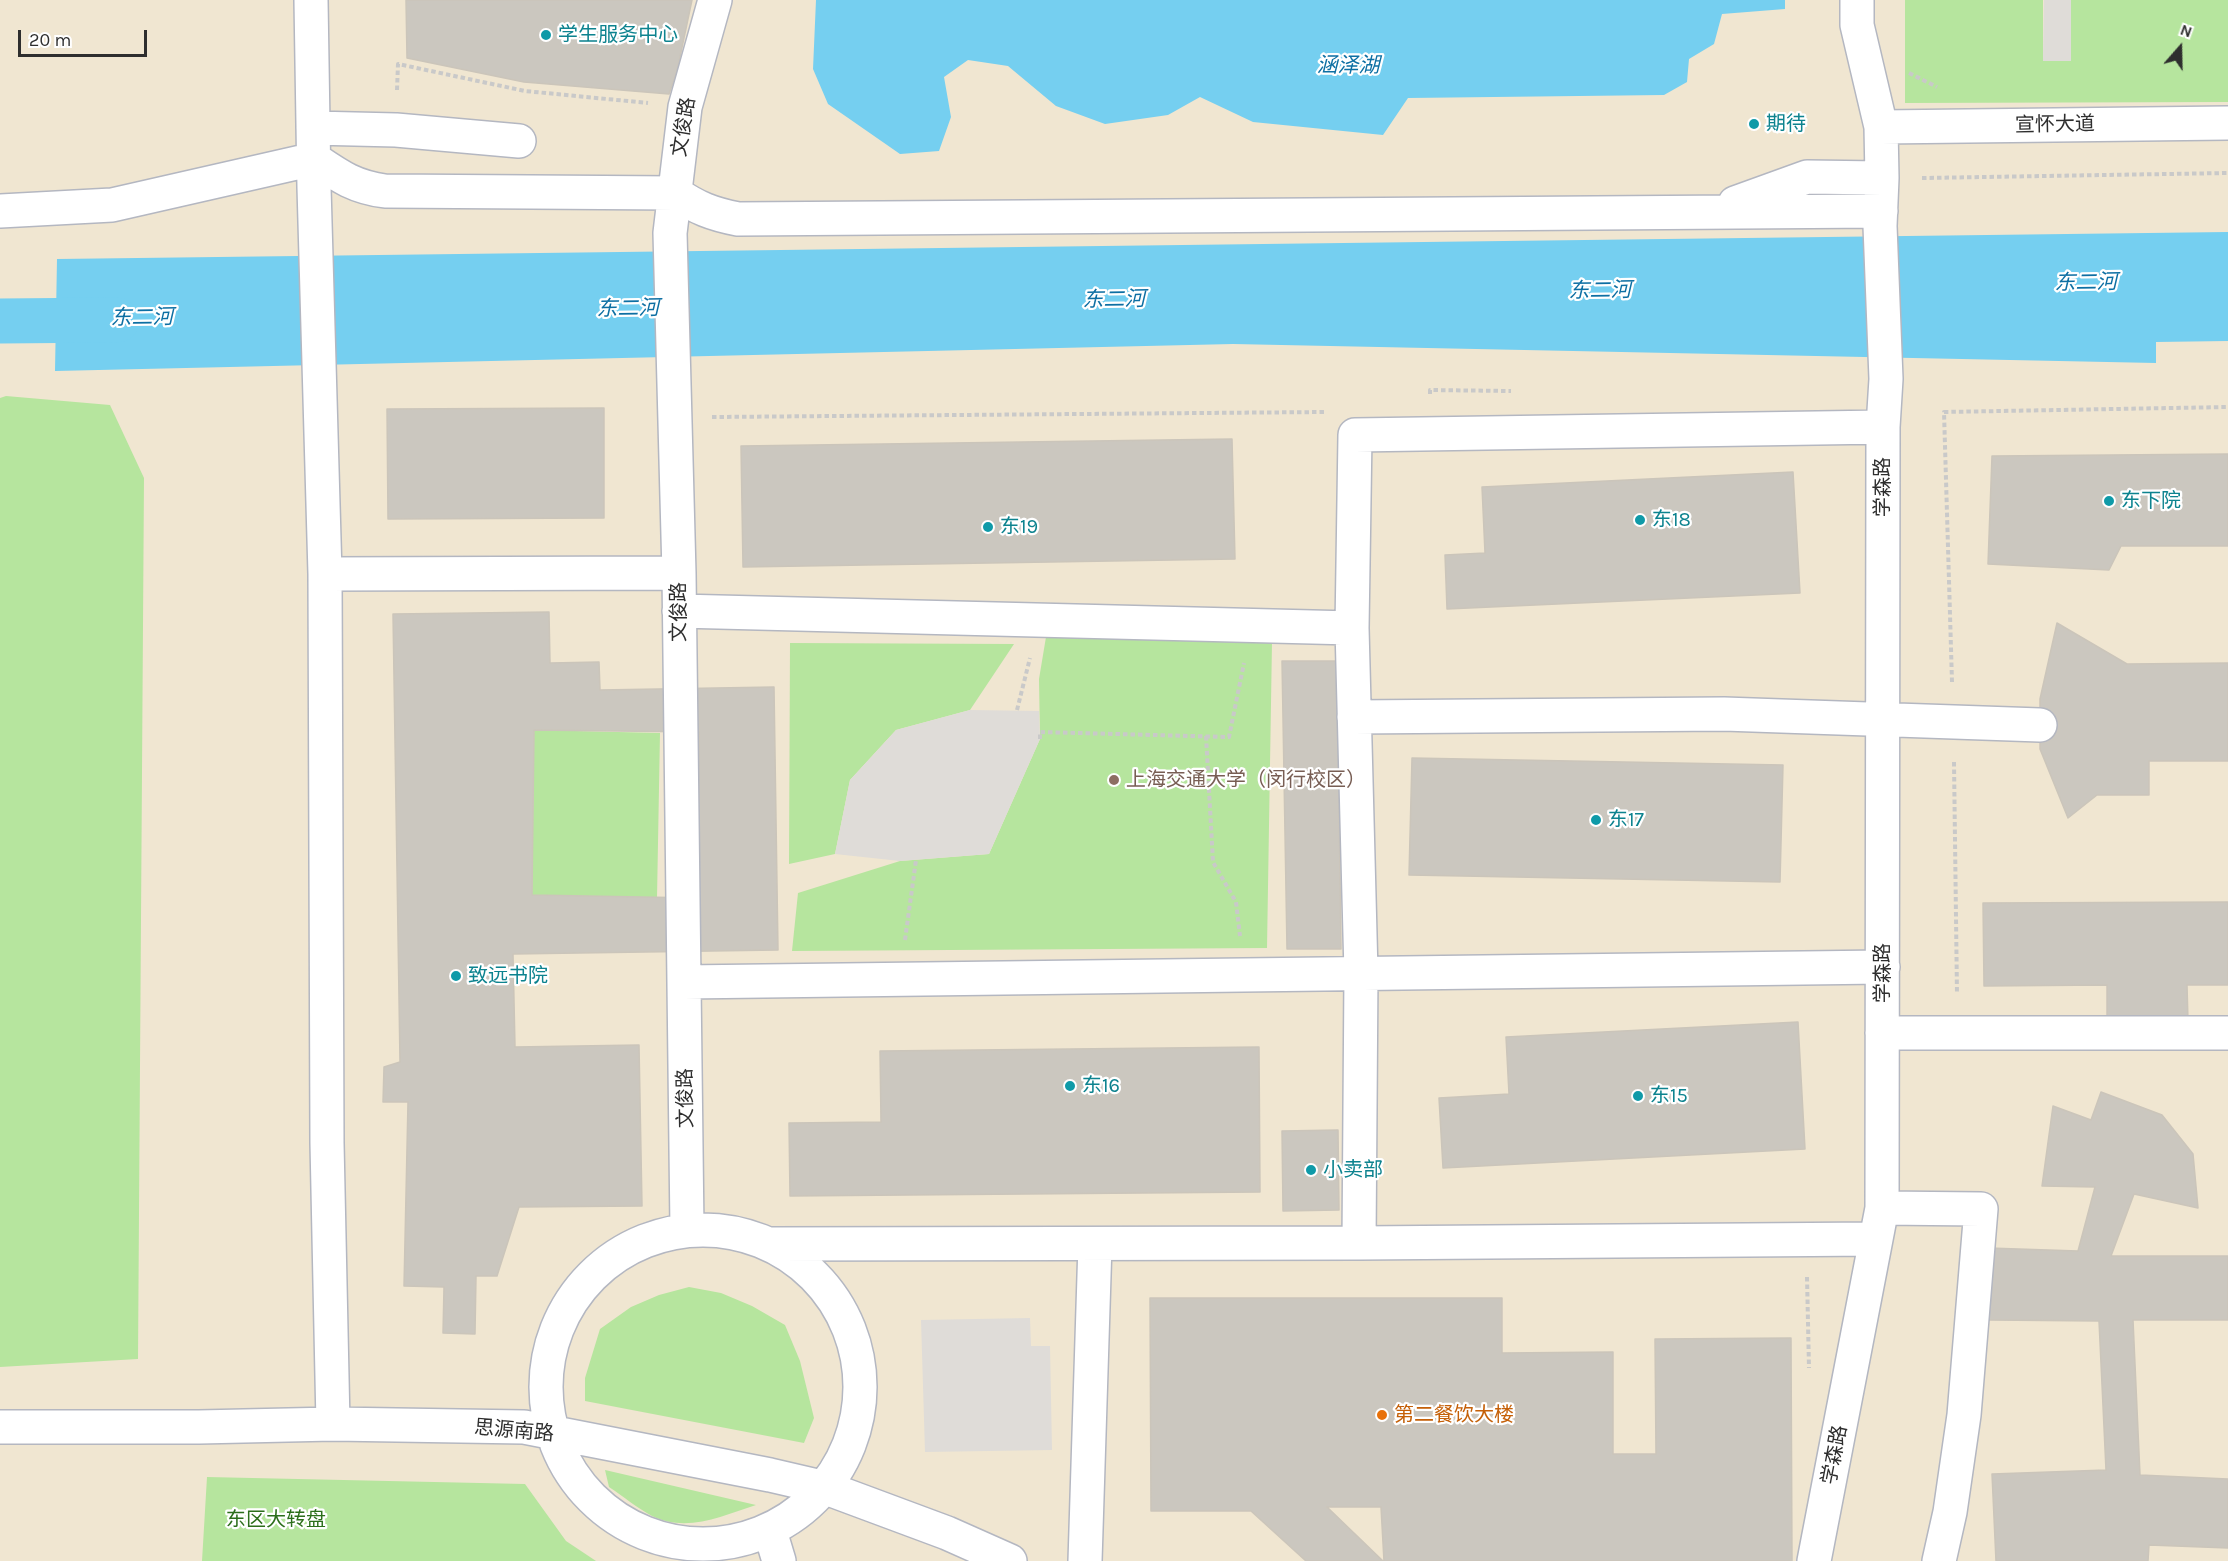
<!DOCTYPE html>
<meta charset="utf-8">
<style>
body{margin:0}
#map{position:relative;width:2228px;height:1561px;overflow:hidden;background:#efe9e1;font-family:Karla,sans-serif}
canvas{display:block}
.north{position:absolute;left:2150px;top:18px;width:60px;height:60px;-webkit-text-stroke:4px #fff;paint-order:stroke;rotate:20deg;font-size:16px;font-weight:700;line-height:24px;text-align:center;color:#2e2e2e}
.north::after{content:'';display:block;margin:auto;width:21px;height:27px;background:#2e2e2e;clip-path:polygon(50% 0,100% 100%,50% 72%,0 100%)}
.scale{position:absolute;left:18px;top:30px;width:129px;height:27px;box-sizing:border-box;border:3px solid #2e2e2e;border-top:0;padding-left:8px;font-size:18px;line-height:21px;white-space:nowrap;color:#2e2e2e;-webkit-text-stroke:4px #fff;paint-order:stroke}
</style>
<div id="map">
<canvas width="2228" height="1561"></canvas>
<div class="north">N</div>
<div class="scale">20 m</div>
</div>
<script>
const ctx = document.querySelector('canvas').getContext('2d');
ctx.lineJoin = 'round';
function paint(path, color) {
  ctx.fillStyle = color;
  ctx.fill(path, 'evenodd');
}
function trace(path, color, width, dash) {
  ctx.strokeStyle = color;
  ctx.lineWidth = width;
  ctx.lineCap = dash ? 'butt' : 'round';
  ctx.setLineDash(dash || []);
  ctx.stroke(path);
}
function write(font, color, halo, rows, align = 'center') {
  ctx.font = font + ' Karla,"Noto Sans SC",sans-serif';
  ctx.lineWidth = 4.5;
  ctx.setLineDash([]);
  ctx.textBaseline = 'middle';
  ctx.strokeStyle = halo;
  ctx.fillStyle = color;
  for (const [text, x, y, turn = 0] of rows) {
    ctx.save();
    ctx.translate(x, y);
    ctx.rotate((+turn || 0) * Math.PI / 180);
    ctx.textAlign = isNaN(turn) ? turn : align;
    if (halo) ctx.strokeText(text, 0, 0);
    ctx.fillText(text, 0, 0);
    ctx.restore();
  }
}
paint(new Path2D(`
 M0,0H2228V1561H0Z`), '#f0e6d1');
paint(new Path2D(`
 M1905,0H2043V60L2071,61V0H2228V102L1905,103Z
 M6,396L110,405L144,478L138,1359L0,1367V398Z
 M1046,637L1272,642L1267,948L792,951L798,893L900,861L989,854L1040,739L1039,679Z
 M790,643L1014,644L970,710L896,730L850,780L835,854L789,864Z
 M534,730L660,733L657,898L532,895Z
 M689,1287L721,1293L752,1306L785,1325L800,1361L814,1418L804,1443L585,1401V1378L600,1329L631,1307L659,1295Z
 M605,1470L756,1505C722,1516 687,1533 652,1516C637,1508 623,1496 609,1487Z
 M207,1477L525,1484L566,1541L596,1561H202Z`), '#b6e59e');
paint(new Path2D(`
 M2044,0H2071V61H2043Z
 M970,710L1039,711L1040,739L989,854L900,861L835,854L850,780L896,730Z
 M1030,1318L1031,1346H1050L1052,1450L925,1452L921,1320Z`), '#dfdcd8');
paint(new Path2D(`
 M816,0H1785V9L1722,14L1714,44L1689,59L1687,82L1664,95L1408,98L1383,135L1253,122L1200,97L1168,115L1105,124L1056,106L1008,66L968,60L944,77L951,117L939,151L900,154L828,104L813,69Z
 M2228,232V341L2156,342V363L1233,344L55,371L57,259Z`), '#75cff0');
trace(new Path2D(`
 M0,321L117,320`), '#75cff0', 45);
const building = new Path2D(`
 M406,0H692L677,71L669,94L524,82L407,58Z
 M604,408V518L388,519L387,409Z
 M1232,439L1235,559L743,567L741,446Z
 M2228,454V546H2121L2109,570L1988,564L1992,456Z
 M1793,472L1800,593L1447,609L1445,555L1485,553L1482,487Z
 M549,612L550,663L599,662L600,690L774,687L778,950L513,954L515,1047L639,1045L642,1206L519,1207L497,1276H476L475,1334L443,1333L444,1287L404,1286L408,1102H383L384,1067L400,1062L393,614ZM534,730L699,732L697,898L532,895Z
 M2057,623L2127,664L2228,663V761H2149V795H2097L2068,818L2040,749V699Z
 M1282,661H1337L1341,949H1287Z
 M1412,758L1783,765L1780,882L1409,875Z
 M2228,902V985H2187L2188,1021H2107V985L1984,986L1983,903Z
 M1798,1022L1805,1149L1443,1168L1439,1098L1509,1094L1506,1037Z
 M1259,1047L1260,1192L790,1196L789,1123L881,1122L880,1051Z
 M2101,1092L2162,1115L2193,1154L2198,1208L2134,1194L2111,1256H2228V1320H2133L2140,1475L2228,1479V1548L2149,1545L2148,1561H1996L1992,1474L2106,1470L2099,1321L1989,1320V1248L2078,1251L2095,1187L2042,1186L2053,1106L2091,1120Z
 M1338,1130L1339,1210L1283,1211L1282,1131Z
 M1150,1298H1502V1353L1613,1352V1454H1656L1655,1339L1791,1338L1792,1561H1384L1381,1507H1327L1383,1561H1306L1251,1511H1151Z`);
paint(building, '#cbc7bf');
trace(building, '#cbc5ba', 1.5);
const minor = new Path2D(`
 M311,0L314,187L325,574
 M1881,127L2228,123
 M313,128L396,130L519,141
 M1735,203L1807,177L1882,178
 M0,211L112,205L314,159C339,176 354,187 385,191L675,193C697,208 712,214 738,219L1881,211
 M679,611L1352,628
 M1354,717L1724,714L2040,725
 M684,982L1883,967
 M1882,1033H2228
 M1882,1208L1981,1209L1964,1415L1950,1512L1939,1561
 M546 1387a157 157 0 1 1 314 0a157 157 0 1 1-314 0Z
 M687,1230L679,573L670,233L685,107L715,0
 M1359,1243L1361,973L1352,628L1355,435L1883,427
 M769,1244L1359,1243L1875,1239
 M333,1424L327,1143L325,574L679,573
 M0,1427H199L333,1424L524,1427L770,1475L826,1488L947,1533L1010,1561
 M770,1531L779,1561
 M1085,1561L1095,1244
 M1814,1561L1882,1208L1883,427L1886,379L1880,226L1882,178L1881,127L1857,25V0`);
trace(minor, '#b4b7c1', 36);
trace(new Path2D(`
 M1909,73L1937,87
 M397,90L398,64L525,91L648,103
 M1922,178L2228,173
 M1430,394V390L1511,391
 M712,417L1325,412
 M1952,682L1944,412L2228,407
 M1017,710L1030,658
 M1206,736L1213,862L1236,902L1240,936
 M1040,739V732L1229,737L1244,663
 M1954,762L1957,994
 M905,940L916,860
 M1807,1277L1809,1368`), '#c9c9c9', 4, [4.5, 3]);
trace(minor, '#fff', 33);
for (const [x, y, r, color] of [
 [546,35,6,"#0f9aa8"],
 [1754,124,6,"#0f9aa8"],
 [2109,501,6,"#0f9aa8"],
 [1640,520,6,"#0f9aa8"],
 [988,527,6,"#0f9aa8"],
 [1114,780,6,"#8d6e63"],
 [1596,820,6,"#0f9aa8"],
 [456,976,6,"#0f9aa8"],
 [1070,1086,6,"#0f9aa8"],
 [1638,1096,6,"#0f9aa8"],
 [1311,1170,6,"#0f9aa8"],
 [1382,1415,6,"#e8710a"]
]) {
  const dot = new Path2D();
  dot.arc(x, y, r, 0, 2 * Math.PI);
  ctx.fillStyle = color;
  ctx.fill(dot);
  trace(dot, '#fff', 2);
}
write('20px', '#0d838f', '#fff', [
 ["学生服务中心",558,35],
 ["期待",1766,124],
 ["东下院",2121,501],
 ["东18",1652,520],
 ["东19",1000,527],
 ["东17",1608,820],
 ["致远书院",468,976],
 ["东16",1082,1086],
 ["东15",1650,1096],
 ["小卖部",1323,1170]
], 'left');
write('20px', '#2e2e2e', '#fff', [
 ["宣怀大道",2055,125,-1],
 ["文俊路",684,127,-81],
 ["学森路",1883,487,-90],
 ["文俊路",679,612,-90],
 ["学森路",1883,973,-90],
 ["文俊路",686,1098,-91],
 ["思源南路",514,1431,5],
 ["学森路",1835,1455,-79]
]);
write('20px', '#785e54', '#fff', [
 ["上海交通大学（闵行校区）",1126,780]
], 'left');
write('20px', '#c56008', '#fff', [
 ["第二餐饮大楼",1394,1415]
], 'left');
write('20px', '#2c6e1b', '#fff', [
 ["东区大转盘",276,1520]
]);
write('italic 21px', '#0d6fa3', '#fff', [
 ["涵泽湖",1348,66],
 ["东二河",2086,283,-1],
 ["东二河",1600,291,-1],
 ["东二河",1114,300,-1],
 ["东二河",628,309,-1],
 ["东二河",142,318,-1]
]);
</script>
